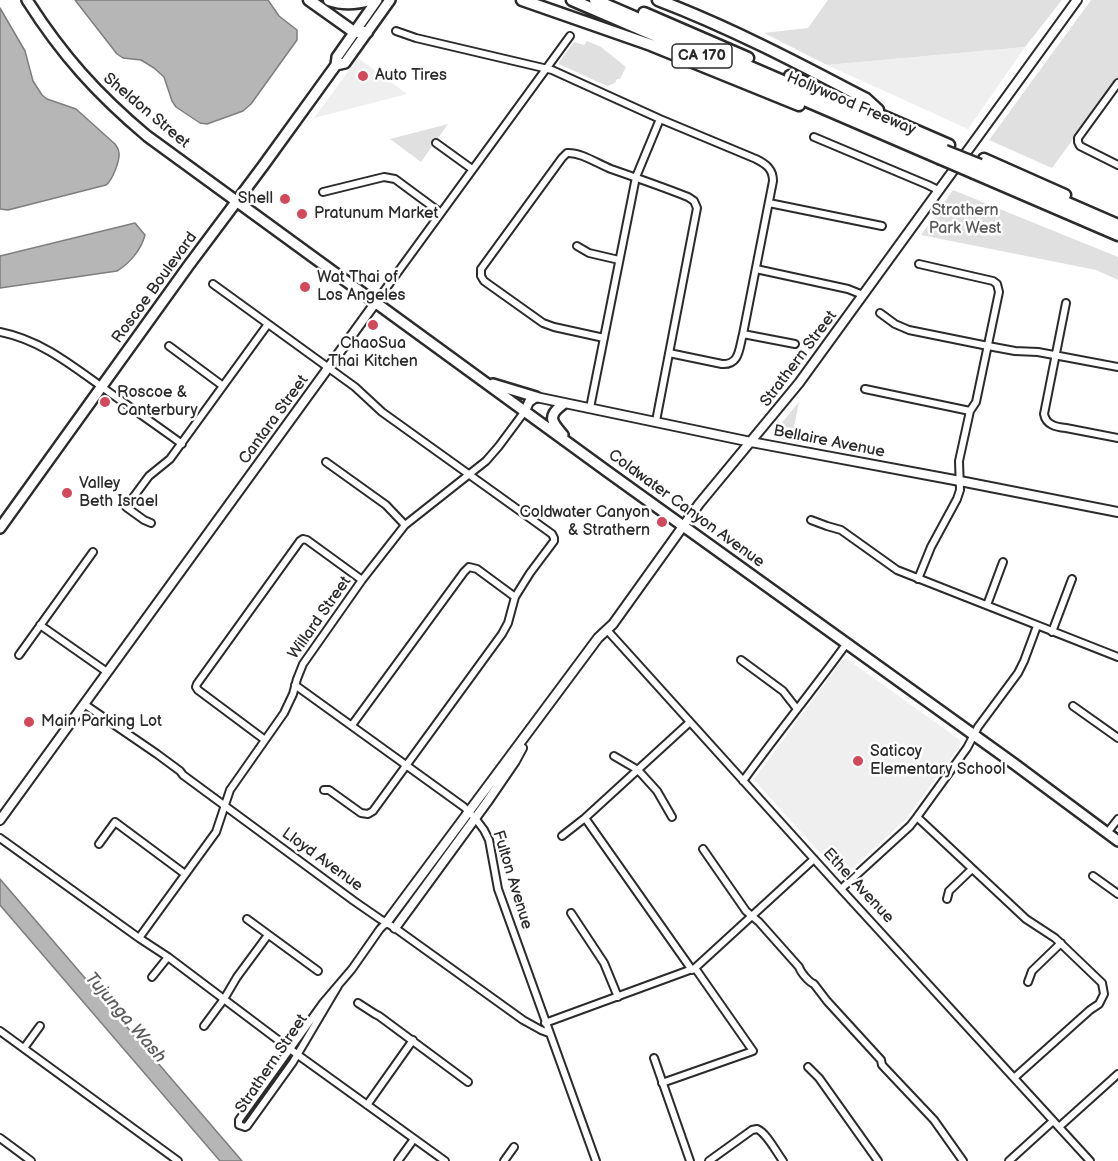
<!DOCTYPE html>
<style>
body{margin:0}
canvas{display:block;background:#fff}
</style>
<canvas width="1118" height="1161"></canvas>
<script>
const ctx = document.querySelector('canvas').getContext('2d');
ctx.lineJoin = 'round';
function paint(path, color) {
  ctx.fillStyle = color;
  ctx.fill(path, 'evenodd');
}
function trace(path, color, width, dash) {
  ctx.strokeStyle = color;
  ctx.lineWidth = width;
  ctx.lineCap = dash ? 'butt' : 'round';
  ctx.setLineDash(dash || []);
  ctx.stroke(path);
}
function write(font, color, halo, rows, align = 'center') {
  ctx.font = font + ' "Balsamiq Sans",sans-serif';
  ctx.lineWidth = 5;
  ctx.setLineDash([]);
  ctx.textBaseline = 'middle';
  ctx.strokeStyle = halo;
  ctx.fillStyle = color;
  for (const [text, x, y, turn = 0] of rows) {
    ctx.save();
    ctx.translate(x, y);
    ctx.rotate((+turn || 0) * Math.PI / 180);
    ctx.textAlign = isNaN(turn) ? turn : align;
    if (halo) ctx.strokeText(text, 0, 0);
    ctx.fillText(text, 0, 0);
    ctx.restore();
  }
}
paint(new Path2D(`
 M1025,47L968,129L827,65Z
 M358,58L407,94L314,118Z
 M847,659L960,740L961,744L906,819L844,876H841L755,781V778L842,660Z`), '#efefef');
paint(new Path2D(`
 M828,0H1062L1025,47L827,65L764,33L808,28Z
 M1091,0H1118V78L1052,168L989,140Z
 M587,41L601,47L626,67L620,79H617L615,83L607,86L559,64V62L574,42L584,45Z
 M448,124L421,162L390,139Z
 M953,190L1118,257V280L1096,270L921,235Z
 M799,402L791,441L776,438L774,435L775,431Z`), '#e0e0e0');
const water = new Path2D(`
 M75,0H268L279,16L297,30V40L251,104L243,111L207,124L200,123L176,107L172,101L164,77L154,68L141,60L123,58L117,54Z
 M0,8L25,51L33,81L42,95L47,99L76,109L115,144C117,147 119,149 119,153C120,161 112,181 106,185L8,210L0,209Z
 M135,223L145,235C141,250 130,263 117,271L0,288V256Z
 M0,879L242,1161H220L0,905Z`);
paint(water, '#b6b6b6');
trace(water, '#7e7e7e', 1.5);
const minor = new Path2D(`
 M396,31L416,38L552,70L660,119L756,159C766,164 773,169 773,181L743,334C739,348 740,365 722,364L669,353
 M1118,83L1078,138V142L1080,146L1118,165
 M814,137L928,185L938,190
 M436,143L472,169
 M323,192L384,177L395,179L441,213
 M769,203L882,226
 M577,246L589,253L619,260
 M756,269L848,289L863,295
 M213,284L355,387L382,412L552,534L554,538V541L530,573L515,597L508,623L502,634L373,811L368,814L361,813L329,790H324
 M376,302L570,36
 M1066,303L1044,414C1046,425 1056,427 1066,428L1118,438
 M880,313L895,324L909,330L988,346L1015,351L1038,352L1118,367
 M0,332C40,340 70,364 102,387C128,406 155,424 182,444
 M743,334L795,344
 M604,338L554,327L543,323L484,281L481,276V269L562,158L567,153C581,152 598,164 611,169C637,178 663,187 688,197L694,201L697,208L656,421
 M169,346L223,386
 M865,389L970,411
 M590,408L636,177L660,119
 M326,462L386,505L405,525
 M811,520L827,526L841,530L897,570L1118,657
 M151,523L144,520L126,507L149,476L170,459L268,324
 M918,579L931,547L957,499L960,490L959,461L970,411L976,402L999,292L997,284L993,281L919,264
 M987,605L1003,562
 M40,625L107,672
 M607,630L841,889L1090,1161
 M1052,632L1072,579
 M19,655L93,552
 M741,660L783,691L797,709
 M295,685L464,807L475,818L484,830L489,840L498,889L596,1161
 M84,704L157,754L180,771L183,775L354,901L380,919L395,928L523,1020L541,1030L549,1033
 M1073,706L1118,738
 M352,725L464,572L469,567L477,569L515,597
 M265,740L198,690L196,687L197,684L300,541L303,539L307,540L362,580
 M614,756L638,770L657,791L672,817
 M743,781C777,734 813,690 847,643
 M917,817L1026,919L1055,938L1102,983L1104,994L1099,1004L1090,1010L1014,1078
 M585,818L692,970
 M1107,833L1118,819
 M562,836L585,818L690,722
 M0,838L139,938L168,957L298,1055L445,1161
 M99,844L115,822L185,874
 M703,849L746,911L759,922L799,967C801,973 809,982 814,984L827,1001L881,1060L882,1065L934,1120L963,1161
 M1093,876L1118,894
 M841,889L910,826L917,817L967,748L978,727L1018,673L1024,661L1037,626
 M947,899L949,891L972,869
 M571,913L604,963L618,997
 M247,919L318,971
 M139,938L216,832L230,790L284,713L293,694L297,679L303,664L362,580L405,525L486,461L499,446L525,411
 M152,977L168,957
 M1028,982L1032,971L1061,943
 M338,986L293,1062L247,1126L245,1127L239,1125V1120L323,1003L352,969L380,929L386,923
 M358,1003L375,1014L379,1016C409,1038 438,1060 468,1082
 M545,1023L695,968L814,859
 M204,1026L224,999L237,977L268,935
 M0,1031L178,1161
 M24,1048L40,1026
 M654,1058L690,1161
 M808,1067L819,1078L878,1161
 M662,1083L753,1051L695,968
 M367,1105L413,1040
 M1059,1127L1118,1074
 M0,1138L31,1161
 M398,1161L414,1139
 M504,1161L514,1147
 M709,1161L752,1130L757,1129C767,1133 776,1152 783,1161
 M1009,1161L1053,1121`);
const tertiary = new Path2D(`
 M525,411L529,402L536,397L751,442L960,481L1118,512
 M0,820L376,302
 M386,923L598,638L613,624L699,504L799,383L1077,0
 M395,928L487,802L515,761L522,748`);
const secondary = new Path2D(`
 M27,0C62,55 97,94 147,136L608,472L1013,763L1118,841
 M493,384L536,397
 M562,405C546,417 553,423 563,435`);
const primary = new Path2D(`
 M336,65L345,63L390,0
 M0,528L189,265L263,166L336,65L337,57L377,0`);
const motorway = new Path2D(`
 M309,0L354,32H367
 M329,0C343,5 356,4 370,0
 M522,0L651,45L799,105
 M572,0L939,158
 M595,0L945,151
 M658,0C729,27 798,63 866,99L878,110
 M644,13L748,58
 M790,76L949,145
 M984,159L1065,195
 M980,165L1118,225
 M974,173L1118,235`);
trace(minor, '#2b2b2b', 10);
trace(tertiary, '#2b2b2b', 12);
trace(secondary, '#2b2b2b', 14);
trace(primary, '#2b2b2b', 14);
trace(motorway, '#2b2b2b', 15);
trace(minor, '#fff', 6);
trace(tertiary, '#fff', 8);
trace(secondary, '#fff', 9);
trace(primary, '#fff', 9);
trace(motorway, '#fff', 10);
const motorwayBridge = new Path2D(`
 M945,151L980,165
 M939,158L974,173`);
trace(motorwayBridge, '#2b2b2b', 15, []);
trace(motorwayBridge, '#fff', 10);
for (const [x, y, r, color] of [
 [363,76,6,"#d1495b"],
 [285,199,6,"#d1495b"],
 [302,214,6,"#d1495b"],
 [305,287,6,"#d1495b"],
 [373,325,6,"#d1495b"],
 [105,402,6,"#d1495b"],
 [67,493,6,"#d1495b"],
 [662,522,6,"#d1495b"],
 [29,722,6,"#d1495b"],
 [858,761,6,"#d1495b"]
]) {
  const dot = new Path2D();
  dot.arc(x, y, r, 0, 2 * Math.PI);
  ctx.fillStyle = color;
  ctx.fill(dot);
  trace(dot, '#fff', 2);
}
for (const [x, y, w] of [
 [702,56,60]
]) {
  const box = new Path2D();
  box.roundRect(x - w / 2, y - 12, w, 24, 4.5);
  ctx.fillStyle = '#fff';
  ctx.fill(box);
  trace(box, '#2b2b2b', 1.5);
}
write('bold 15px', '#2b2b2b', null, [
 ["CA 170",702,56]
]);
write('16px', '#2b2b2b', '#fff', [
 ["Auto Tires",375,76],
 ["Shell",273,199,"right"],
 ["Pratunum Market",314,214],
 ["Wat Thai of",317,278],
 ["Los Angeles",317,296],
 ["ChaoSua",373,344,"center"],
 ["Thai Kitchen",373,362,"center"],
 ["Roscoe &",117,393],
 ["Canterbury",117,411],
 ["Valley",79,484],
 ["Beth Israel",79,502],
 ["Coldwater Canyon",650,513,"right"],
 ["& Strathern",650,531,"right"],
 ["Main Parking Lot",41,722],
 ["Saticoy",870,752],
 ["Elementary School",870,770]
], 'left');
write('16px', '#2b2b2b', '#fff', [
 ["Hollywood Freeway",851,104,23],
 ["Sheldon Street",146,111,40],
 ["Roscoe Boulevard",155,288,-54],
 ["Strathern Street",799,359,-53],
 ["Cantara Street",274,420,-54],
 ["Bellaire Avenue",829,442,11],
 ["Coldwater Canyon Avenue",686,509,36],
 ["Willard Street",320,618,-55],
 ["Lloyd Avenue",322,860,36],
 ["Fulton Avenue",512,880,73],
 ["Ethel Avenue",858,886,47],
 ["Strathern Street",272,1064,-56]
]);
write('16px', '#585858', '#fff', [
 ["Strathern",965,211],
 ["Park West",965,229]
]);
write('italic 18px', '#5c5c5c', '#fff', [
 ["Tujunga Wash",125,1018,49]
]);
</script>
